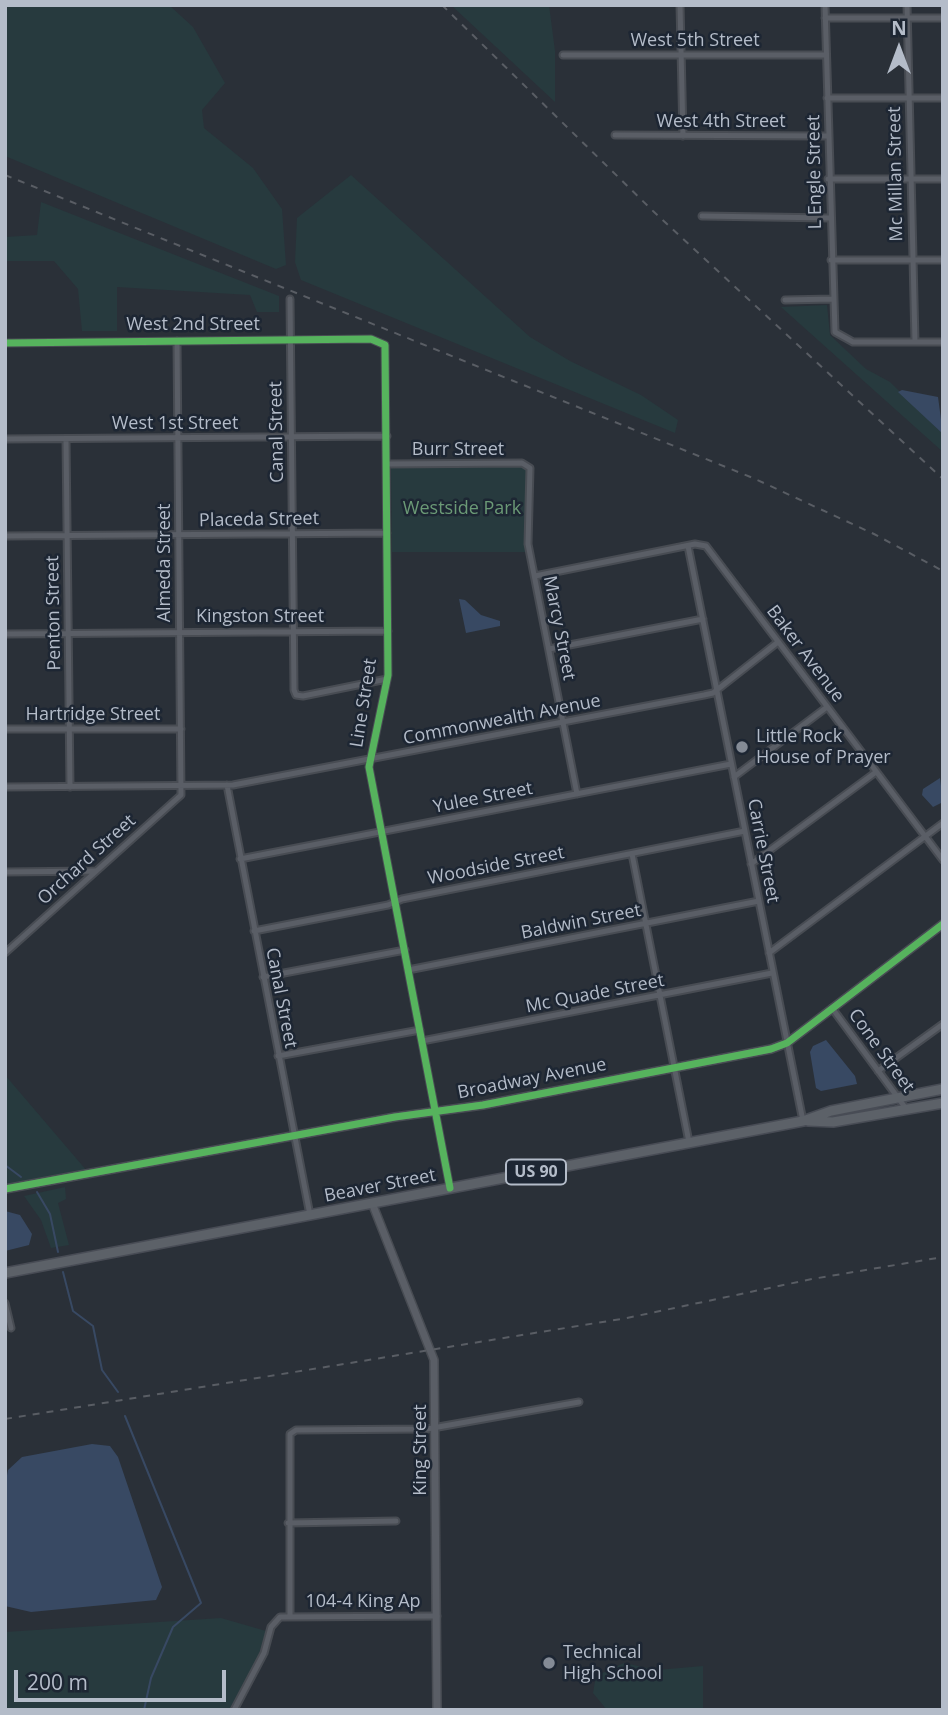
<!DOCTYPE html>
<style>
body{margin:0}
#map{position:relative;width:948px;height:1715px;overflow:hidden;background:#2a3038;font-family:"Open Sans",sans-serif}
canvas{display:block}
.frame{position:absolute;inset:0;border:7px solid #b4bcc9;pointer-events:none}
.north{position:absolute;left:864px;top:14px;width:70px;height:70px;-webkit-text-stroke:5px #1d2633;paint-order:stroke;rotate:0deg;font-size:19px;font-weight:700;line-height:28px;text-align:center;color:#b4bcc9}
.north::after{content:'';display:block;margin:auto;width:24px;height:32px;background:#b4bcc9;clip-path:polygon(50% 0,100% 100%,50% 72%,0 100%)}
.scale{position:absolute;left:14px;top:1670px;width:212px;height:32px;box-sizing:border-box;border:4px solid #b4bcc9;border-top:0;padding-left:9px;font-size:21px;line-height:24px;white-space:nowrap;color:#b4bcc9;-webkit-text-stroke:5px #1d2633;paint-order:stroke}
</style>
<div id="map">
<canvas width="948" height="1715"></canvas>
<div class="frame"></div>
<div class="north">N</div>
<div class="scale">200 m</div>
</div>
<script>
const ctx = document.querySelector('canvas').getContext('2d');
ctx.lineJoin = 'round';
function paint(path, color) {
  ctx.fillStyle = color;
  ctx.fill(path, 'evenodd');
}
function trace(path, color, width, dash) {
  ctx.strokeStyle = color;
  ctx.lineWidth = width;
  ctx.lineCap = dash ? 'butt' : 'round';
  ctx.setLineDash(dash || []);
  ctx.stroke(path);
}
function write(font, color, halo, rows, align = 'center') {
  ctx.font = font + ' "Open Sans",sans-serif';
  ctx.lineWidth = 5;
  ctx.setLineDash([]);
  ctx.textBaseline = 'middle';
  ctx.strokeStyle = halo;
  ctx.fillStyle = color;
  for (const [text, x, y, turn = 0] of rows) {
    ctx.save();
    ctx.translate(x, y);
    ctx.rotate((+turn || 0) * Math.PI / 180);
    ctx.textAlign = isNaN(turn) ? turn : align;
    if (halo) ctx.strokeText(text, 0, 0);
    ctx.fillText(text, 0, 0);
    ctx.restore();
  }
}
paint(new Path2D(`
 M5,5H169L193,27L225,83L202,110L204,128L253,168L282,209L286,265L276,269L5,156Z
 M451,5H549L555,51V102Z
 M351,175L530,337L570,361L641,395L678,420L675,433L301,280L295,262L297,218Z
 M41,202L279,296V312H257L250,295L117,287V331H82L78,289L54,261H5V237L37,235Z
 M827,305L830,335L866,369L890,382L943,434V452L781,307Z
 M391,467H533L531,536L524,537L526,552H392Z
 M5,1075L87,1171L5,1185Z
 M65,1187L66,1199L58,1203L69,1245L51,1248L41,1220L24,1196Z
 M221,1618L266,1631L257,1661L229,1710H5V1632Z
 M624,1663L657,1670L703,1666V1710H607L593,1693L596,1676Z`), '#273a3e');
paint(new Path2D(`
 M902,390L938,397L943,434L898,392Z
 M459,599L465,600L481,615L500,621V626L466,633Z
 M940,778L943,802L933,807L922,795L923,789Z
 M826,1040L855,1076L857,1084L821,1091L816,1088L810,1052L813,1046Z
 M5,1211L20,1215L32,1234L29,1245L5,1251Z
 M92,1444L110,1446L118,1457L162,1587L156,1600L31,1612L5,1606V1486L8,1470L22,1457Z`), '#384963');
trace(new Path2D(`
 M5,1165L21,1177
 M37,1192L50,1214L58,1252
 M63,1272L73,1311L93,1326L102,1370L118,1392
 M125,1416L201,1603L173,1627L151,1678L144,1710`), '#384963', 2);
const minor = new Path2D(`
 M680,5L683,136
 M825,5L835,332L853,342H943
 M907,5L915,342
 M825,18H943
 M563,55H826
 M827,98H943
 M615,135L827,136
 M828,179H943
 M702,216L830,218
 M831,260H943
 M290,299L294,690L296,695L303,696L387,679
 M785,300L832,299
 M5,343L371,339L385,345L388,675L369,767L450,1188
 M5,439L387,436
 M66,439L70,787
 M387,464L522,463L530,468L528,544L577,794
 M5,536L387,533
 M688,546L803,1121
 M535,576L695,544L706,546L943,860
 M5,634L388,631
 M549,649L703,619
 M5,729H181
 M734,777L827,707
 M227,785L310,1215
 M5,787L233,785L704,695L713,693L778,642
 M632,854L689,1142
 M240,859L731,764
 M751,864L876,772
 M5,872L95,871
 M254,931L388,905L402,899L745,831
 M5,953L181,795L177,341
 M769,953L943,823
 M408,970L759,901
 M263,977L405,950
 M832,1008L907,1110
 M422,1041L772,973
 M278,1056L420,1030
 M878,1071L943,1024
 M5,1303L11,1328
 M288,1523L396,1521
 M290,1617V1434L296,1430L427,1429L579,1402
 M234,1710L264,1653L271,1627L280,1617L437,1616`);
const tertiary = new Path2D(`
 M5,1189L395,1117L483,1105L771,1049L787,1043L943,924
 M372,1203L434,1360L437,1710`);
const primary = new Path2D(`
 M808,1121L833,1122L943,1103
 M5,1273L803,1121L831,1111L943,1089`);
trace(minor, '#484c53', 9);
trace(tertiary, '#484c53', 10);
trace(primary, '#484c55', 12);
trace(minor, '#5a5e66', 5);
trace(tertiary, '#5a5e66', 7);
trace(primary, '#5c6168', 9);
trace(new Path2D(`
 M442,5L653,211L943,479
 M5,175L753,478L874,534L943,571
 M5,1419L627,1318L812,1279L943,1257`), '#595d64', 2, [7, 7]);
trace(new Path2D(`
 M5,343L371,339L385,345L388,675L369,767L450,1188
 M5,1189L395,1117L483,1105L771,1049L787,1043L943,924`), '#56b35d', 7);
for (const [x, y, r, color] of [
 [742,747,7,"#848b96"],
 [549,1663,7,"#848b96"]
]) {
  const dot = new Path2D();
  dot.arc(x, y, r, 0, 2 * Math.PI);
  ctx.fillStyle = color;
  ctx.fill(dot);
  trace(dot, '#1d2633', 2.5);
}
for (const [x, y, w] of [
 [536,1172,60]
]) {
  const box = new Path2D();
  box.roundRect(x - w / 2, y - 12.5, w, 25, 5);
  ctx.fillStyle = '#1d2633';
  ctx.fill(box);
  trace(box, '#b4bcc9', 2);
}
write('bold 16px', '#b4bcc9', null, [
 ["US 90",536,1172]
]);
write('18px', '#b4bcc9', '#1d2633', [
 ["West 5th Street",695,41],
 ["West 4th Street",721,122],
 ["L Engle Street",815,172,-91],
 ["Mc Millan Street",896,174,-91],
 ["West 2nd Street",193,325],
 ["West 1st Street",175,424],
 ["Canal Street",277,432,-91],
 ["Burr Street",458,450],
 ["Placeda Street",259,520,-1],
 ["Almeda Street",165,563,-90],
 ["Penton Street",54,613,-91],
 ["Kingston Street",260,617],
 ["Marcy Street",559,628,79],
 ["Baker Avenue",805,654,53],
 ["Line Street",364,703,-81],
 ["Hartridge Street",93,715],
 ["Commonwealth Avenue",502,720,-11],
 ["Yulee Street",483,798,-11],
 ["Carrie Street",763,851,79],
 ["Orchard Street",87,860,-42],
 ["Woodside Street",496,866,-11],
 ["Baldwin Street",581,922,-11],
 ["Mc Quade Street",595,994,-11],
 ["Canal Street",281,998,79],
 ["Cone Street",881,1051,54],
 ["Broadway Avenue",532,1079,-11],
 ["Beaver Street",380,1186,-11],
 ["King Street",421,1450,-90],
 ["104-4 King Ap",363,1602]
]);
write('18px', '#6b9a76', '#1d2633', [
 ["Westside Park",462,509]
]);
write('18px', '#b4bcc9', '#1d2633', [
 ["Little Rock",756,737],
 ["House of Prayer",756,758],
 ["Technical",563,1653],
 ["High School",563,1674]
], 'left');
</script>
